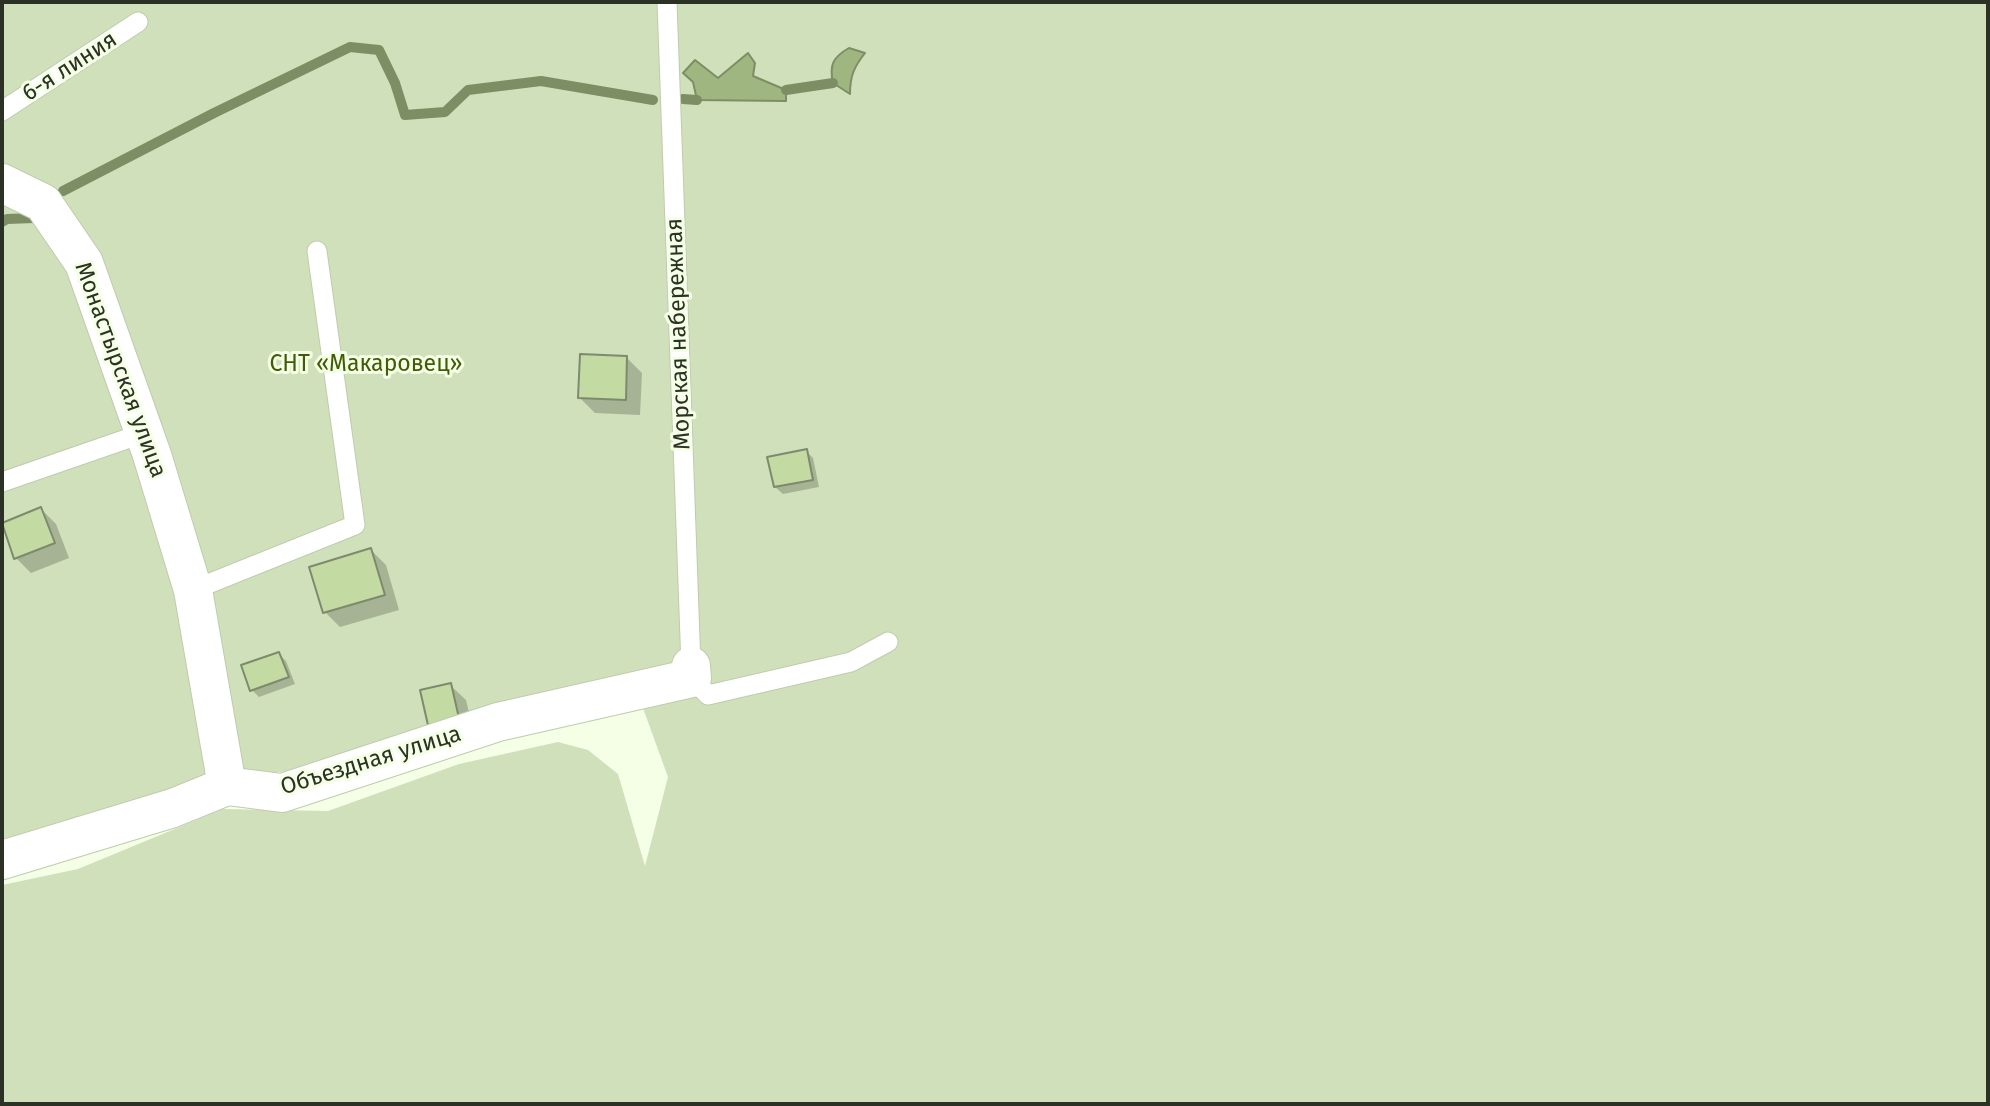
<!DOCTYPE html>
<meta charset="utf-8">
<style>
body{margin:0}
#map{position:relative;width:1990px;height:1106px;overflow:hidden;background:#f4ffe5;font-family:"Fira Sans",sans-serif}
canvas{display:block}
.frame{position:absolute;inset:0;border:4px solid #2c3125;pointer-events:none}
</style>
<div id="map">
<canvas width="1990" height="1106"></canvas>
<div class="frame"></div>
</div>
<script>
const ctx = document.querySelector('canvas').getContext('2d');
ctx.lineJoin = 'round';
function paint(path, color) {
  ctx.fillStyle = color;
  ctx.fill(path, 'evenodd');
}
function trace(path, color, width, dash) {
  ctx.strokeStyle = color;
  ctx.lineWidth = width;
  ctx.lineCap = dash ? 'butt' : 'round';
  ctx.setLineDash(dash || []);
  ctx.stroke(path);
}
function write(font, color, halo, rows, align = 'center') {
  ctx.font = font + ' "Fira Sans",sans-serif';
  ctx.lineWidth = 6;
  ctx.setLineDash([]);
  ctx.textBaseline = 'middle';
  ctx.strokeStyle = halo;
  ctx.fillStyle = color;
  for (const [text, x, y, turn = 0] of rows) {
    ctx.save();
    ctx.translate(x, y);
    ctx.rotate((+turn || 0) * Math.PI / 180);
    ctx.textAlign = isNaN(turn) ? turn : align;
    if (halo) ctx.strokeText(text, 0, 0);
    ctx.fillText(text, 0, 0);
    ctx.restore();
  }
}
paint(new Path2D(`
 M2,2H1988V1104H2V885L78,869L223,809L328,811L459,764L558,742L588,750L618,774L645,866L668,777L632,678L297,770L191,782L2,853Z`), '#d0e0bb');
const water = new Path2D(`
 M849,48L865,53C854,67 850,76 850,94L833,83C829,65 833,57 849,48Z
 M748,53L755,63L753,76L786,90V101L697,100L693,82L683,73L695,60L718,78Z`);
paint(water, '#a0b681');
trace(water, '#7d8e65', 2);
paint(new Path2D(`
 M627,358L642,373L640,415L595,413L580,398Z
 M806,451L813,458L819,487L783,494L775,487Z
 M41,509L56,524L69,558L31,573L16,558Z
 M371,550L386,565L399,610L340,627L325,612Z
 M279,654L286,661L295,684L259,697L252,690Z
 M450,685L466,700L476,742L432,733Z`), '#0003');
trace(new Path2D(`
 M786,90L833,83
 M683,99L697,100
 M63,191L214,113L350,47L379,50L395,83L405,115L445,112L468,90L541,81L653,100
 M2,222L7,219L34,218`), '#7d8e65', 10);
const building = new Path2D(`
 M580,354L627,356L626,400L578,398Z
 M807,449L813,480L774,487L767,457Z
 M41,507L55,543L14,559L2,523Z
 M371,548L385,595L323,613L309,567Z
 M279,652L289,677L250,691L241,665Z
 M451,683L461,727L430,734L420,690Z`);
paint(building, '#c3daa3');
trace(building, '#7e8a6d', 2);
const lane = new Path2D(`
 M667,2L691,666
 M2,111L138,22
 M2,482L144,433
 M193,590L355,525L317,251
 M692,678L708,695L851,662L888,642`);
const street = new Path2D(`
 M2,183L43,203L84,263L152,455L193,590L227,786
 M2,860L173,808L227,786L282,793L498,722L692,678L691,666`);
trace(lane, '#bfccad', 21);
trace(street, '#bfccad', 40);
trace(lane, '#fff', 19);
trace(street, '#fff', 38);
write('23px', '#2c3125', '#f4ffe5', [
 ["6-я линия",70,67,-33],
 ["Морская набережная",679,334,-92],
 ["Монастырская улица",120,370,70],
 ["Объездная улица",371,761,-17]
]);
write('23px', '#425b07', '#f4ffe5', [
 ["СНТ «Макаровец»",366,365]
]);
</script>
